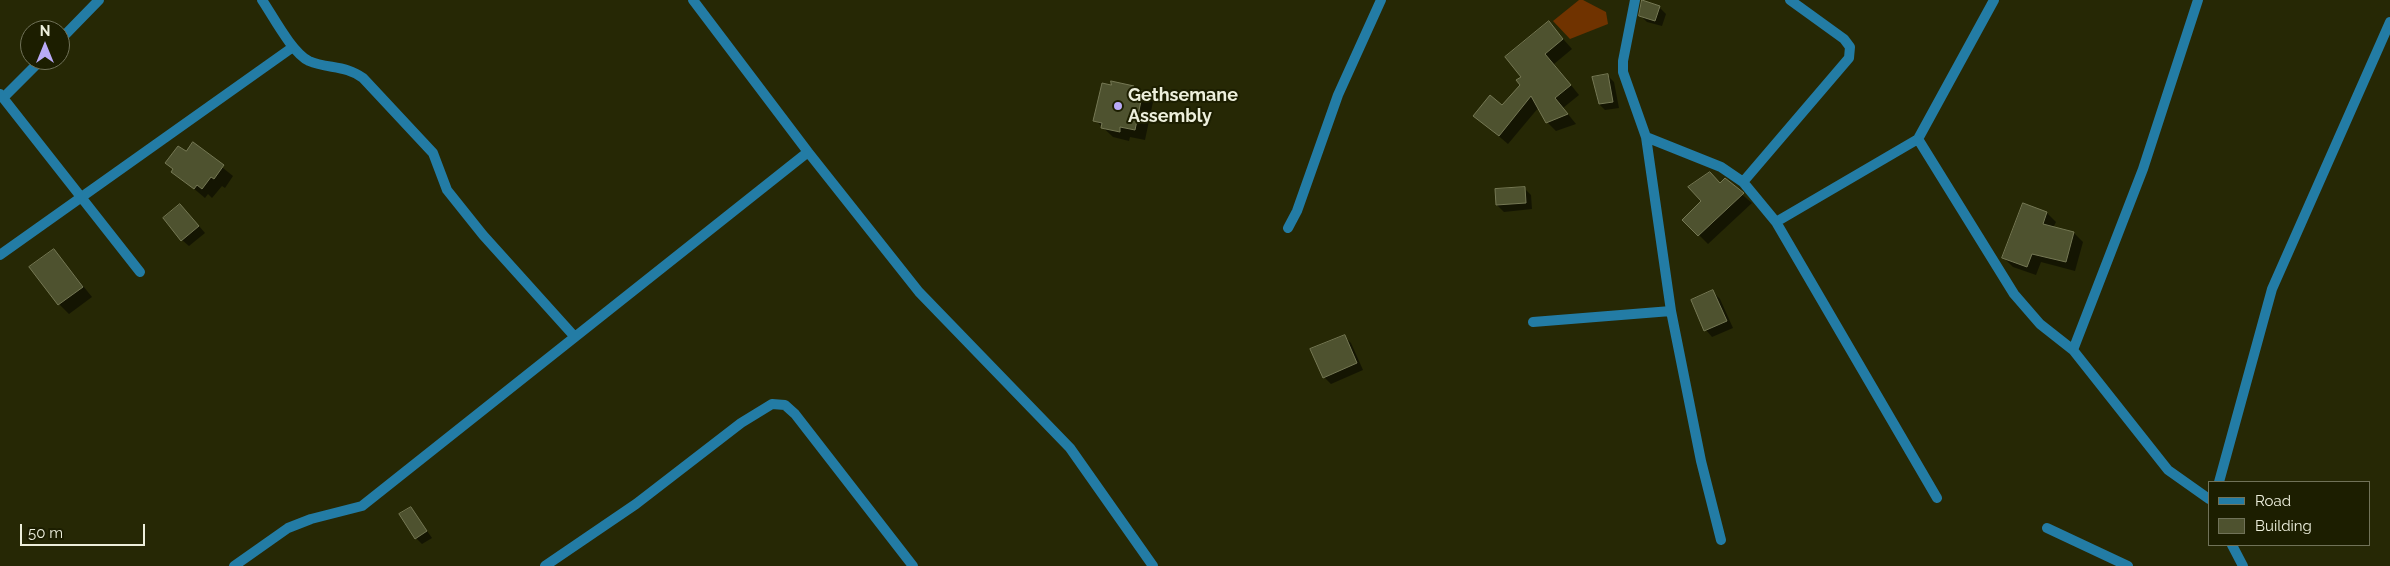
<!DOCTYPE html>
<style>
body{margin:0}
#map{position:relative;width:2390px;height:566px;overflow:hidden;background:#262805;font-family:Raleway,sans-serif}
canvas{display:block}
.legend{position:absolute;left:2208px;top:481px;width:162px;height:65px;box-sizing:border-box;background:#1c1e00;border:1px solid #707258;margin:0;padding:6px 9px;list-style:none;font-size:15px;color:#edefdc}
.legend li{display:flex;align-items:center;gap:10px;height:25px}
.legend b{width:25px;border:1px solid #707258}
.north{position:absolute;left:20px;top:20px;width:50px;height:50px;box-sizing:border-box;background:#1c1e00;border:1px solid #707258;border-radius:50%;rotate:0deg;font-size:14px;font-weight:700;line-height:20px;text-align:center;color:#edefdc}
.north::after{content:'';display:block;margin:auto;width:18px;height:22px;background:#b9aaf7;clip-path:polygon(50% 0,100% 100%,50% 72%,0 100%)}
.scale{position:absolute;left:20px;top:524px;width:125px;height:22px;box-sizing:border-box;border:2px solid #edefdc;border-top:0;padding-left:6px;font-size:15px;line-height:18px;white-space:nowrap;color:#edefdc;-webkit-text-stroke:4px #1c1e00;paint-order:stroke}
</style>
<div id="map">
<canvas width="2390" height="566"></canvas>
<ul class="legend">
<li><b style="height:6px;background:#237ca5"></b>Road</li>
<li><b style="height:14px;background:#4e522f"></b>Building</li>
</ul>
<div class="north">N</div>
<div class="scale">50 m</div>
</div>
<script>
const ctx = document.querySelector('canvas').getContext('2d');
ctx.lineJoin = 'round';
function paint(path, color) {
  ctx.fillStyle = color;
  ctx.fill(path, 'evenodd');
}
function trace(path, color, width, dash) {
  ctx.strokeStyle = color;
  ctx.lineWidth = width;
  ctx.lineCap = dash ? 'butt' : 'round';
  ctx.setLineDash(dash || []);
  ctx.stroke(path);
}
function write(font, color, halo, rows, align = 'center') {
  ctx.font = font + ' Raleway,sans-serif';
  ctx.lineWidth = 4;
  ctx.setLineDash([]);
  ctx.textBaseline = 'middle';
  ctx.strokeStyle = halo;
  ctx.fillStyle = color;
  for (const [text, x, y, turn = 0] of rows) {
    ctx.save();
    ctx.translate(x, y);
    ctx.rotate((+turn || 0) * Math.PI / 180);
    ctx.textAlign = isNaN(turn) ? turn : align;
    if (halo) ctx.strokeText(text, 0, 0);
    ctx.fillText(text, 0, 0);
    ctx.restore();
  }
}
paint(new Path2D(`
 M1579,0H1583L1606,12L1608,24L1570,39L1553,21Z`), '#703300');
paint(new Path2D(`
 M1659,7L1666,14L1662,26L1647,22L1640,15Z
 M1549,23L1572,49L1554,64L1579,95L1563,108L1576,124L1556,131L1547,122L1539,107L1508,144L1475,116L1502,107L1522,85V77Z
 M1607,75L1614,82L1619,108L1605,110L1598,103L1593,78Z
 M1112,86L1134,87L1143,92L1153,102L1145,140L1130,137L1129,141L1113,137L1095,120Z
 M193,144L233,176L225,188L222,186L212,198L208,194L205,198L173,171Z
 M1725,180L1752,203L1708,244L1684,220Z
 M1524,188L1531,195L1532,209L1504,212L1497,205Z
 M2024,204L2047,213L2056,222L2053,228L2074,233L2083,242L2075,271L2041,262L2036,275L2013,267L2004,258Z
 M187,212L205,233L189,246L182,240Z
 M54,250L92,297L69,314L59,304Z
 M1713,292L1720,299L1733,328L1712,337L1706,330L1693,301Z
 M1344,336L1351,343L1363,370L1331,384L1324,377Z
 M411,508L432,538L422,544L416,538Z`), '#0007');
const building = new Path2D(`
 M1642,0L1660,6L1655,21L1639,16Z
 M1549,21L1563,39L1545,54L1571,85L1555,98L1568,114L1546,123L1531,96L1499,136L1473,116L1490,95L1502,105L1520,85L1516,80L1521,77L1505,57Z
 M1608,74L1613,102L1599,104L1592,77Z
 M1111,81L1134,86V89L1143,91L1135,130L1120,127V132L1101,128L1102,123L1093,121L1102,83L1111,85Z
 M193,142L224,165L214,179L211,177L202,189L197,185L194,189L171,172L173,169L165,163L178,146L186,151Z
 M1710,172L1720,183L1725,178L1744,193L1698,236L1682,220L1701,201L1688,187Z
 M1525,187L1526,203L1496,205L1495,189Z
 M2023,203L2047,212L2043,224L2074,232L2066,262L2032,254L2027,267L2002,258Z
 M180,204L199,226L181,241L163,218Z
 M54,249L83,287L58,305L29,267Z
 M1713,290L1727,321L1704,331L1691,300Z
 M1345,335L1357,363L1323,378L1310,349Z
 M411,507L427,531L415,539L399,514Z`);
paint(building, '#4e522f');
trace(building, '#757854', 1);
trace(new Path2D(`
 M262,0C273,16 292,53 309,61C328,69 346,65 363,78L433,153L447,190L483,235L574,336
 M693,0L808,152L919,292L1070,448L1153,566
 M1635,0L1623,61V72L1646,137L1671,311L1701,461L1721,540
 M60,40L99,0
 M0,94L140,272
 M3,98L41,60
 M1646,137L1721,167L1743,182L1776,222L1937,498
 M1918,139L2014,294L2040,324L2073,350L2168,470L2209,499
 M1743,182L1849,58L1850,47L1844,39L1790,0
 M1776,222L1918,139L1994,0
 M1288,228L1297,211L1338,95L1381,0
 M0,255L293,47
 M1533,322L1671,311
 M2073,350L2143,169L2198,0
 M2219,482L2272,289L2390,22
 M2047,528L2128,566
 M2232,545L2243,566
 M234,566L288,528L311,519L362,506L808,152
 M545,566L636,504L741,423L772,404L785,405L795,414L913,566`), '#237ca5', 10);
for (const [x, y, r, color] of [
 [1118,106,5,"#b9aaf7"]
]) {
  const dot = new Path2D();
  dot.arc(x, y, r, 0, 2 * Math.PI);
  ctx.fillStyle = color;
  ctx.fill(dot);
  trace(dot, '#1c1e00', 2);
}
write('bold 18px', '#edefdc', '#1c1e00', [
 ["Gethsemane",1128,96],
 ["Assembly",1128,117]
], 'left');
</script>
